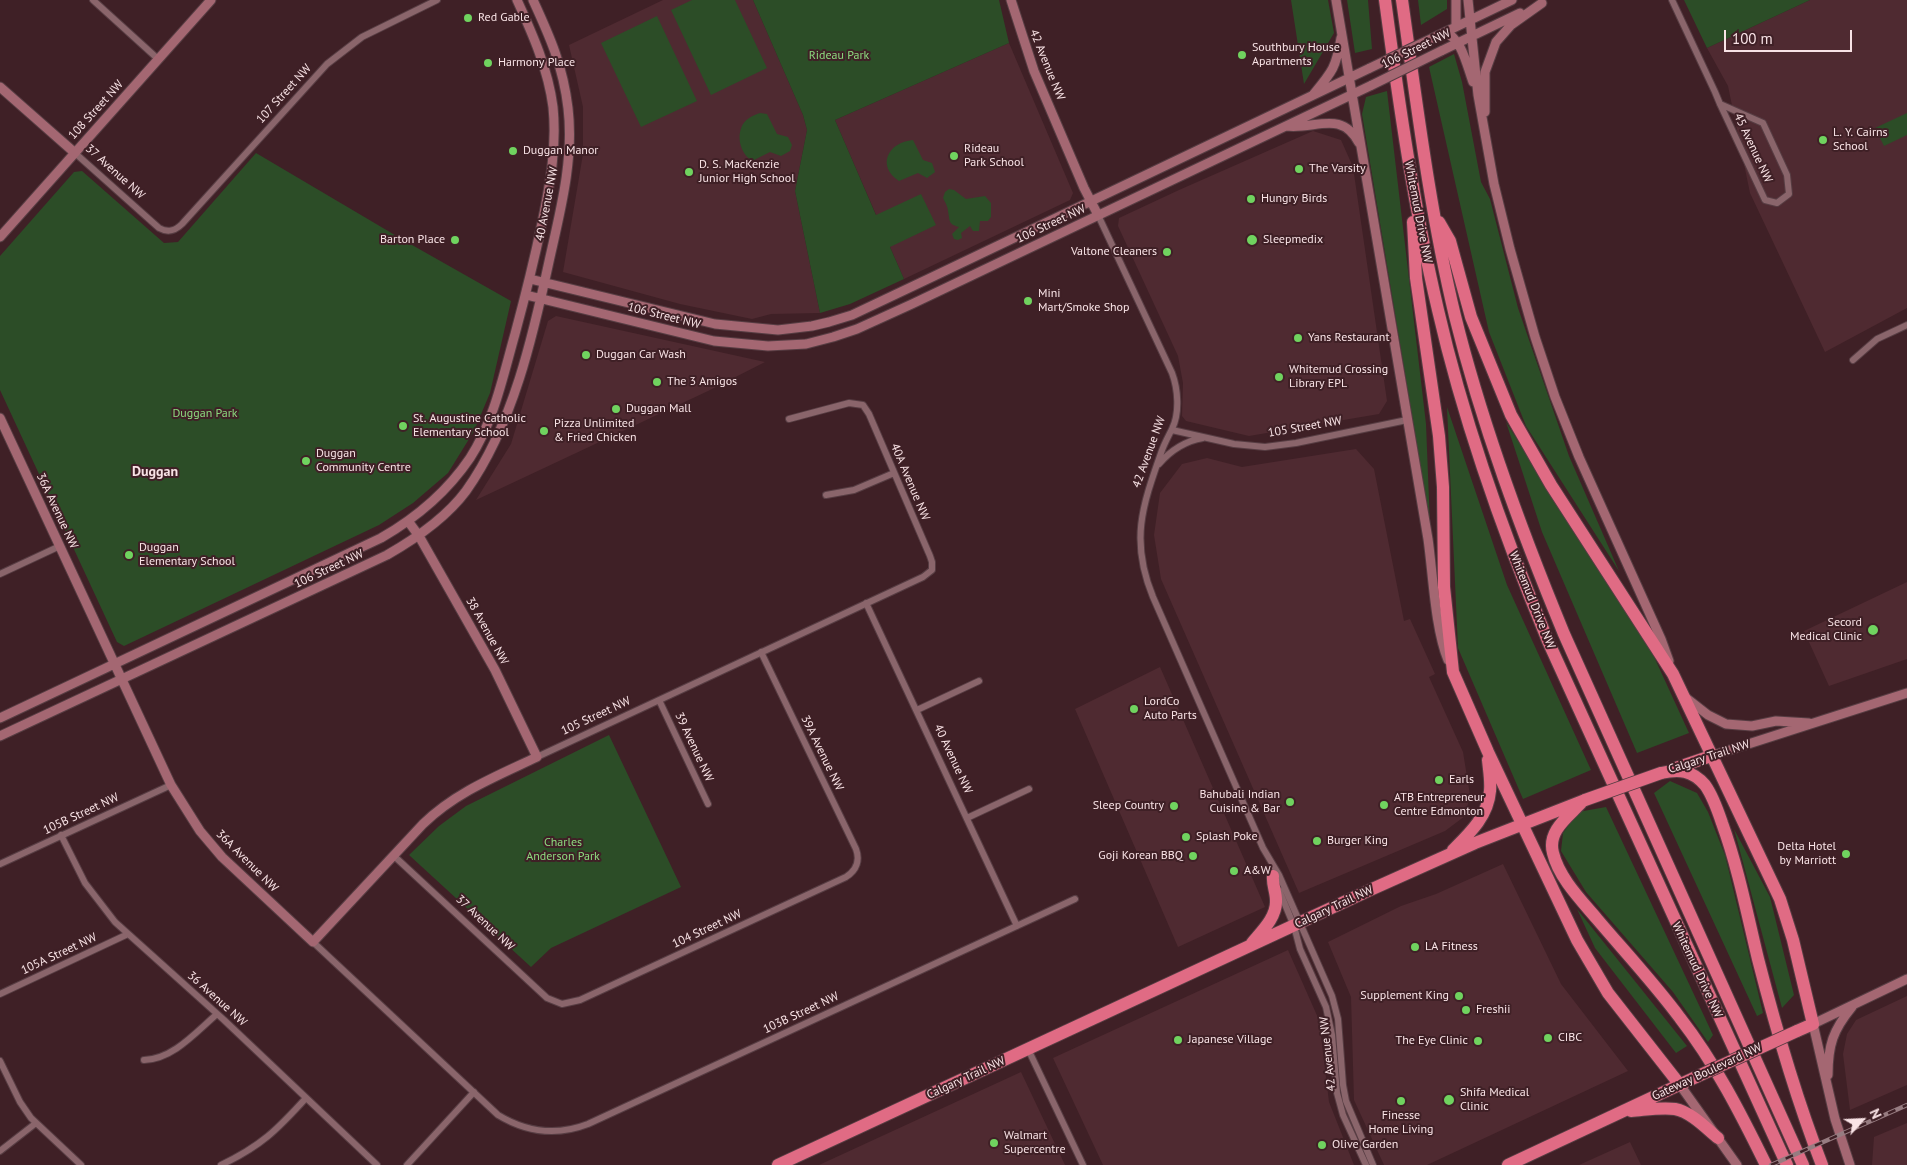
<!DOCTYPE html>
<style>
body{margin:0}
#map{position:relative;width:1907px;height:1165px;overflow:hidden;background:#3f2026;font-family:"PT Sans",sans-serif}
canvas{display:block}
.north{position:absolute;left:1837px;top:1095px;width:50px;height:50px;-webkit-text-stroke:4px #3f2026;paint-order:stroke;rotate:65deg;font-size:14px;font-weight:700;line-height:20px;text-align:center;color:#f9e3e6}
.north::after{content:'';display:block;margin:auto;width:18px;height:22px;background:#f9e3e6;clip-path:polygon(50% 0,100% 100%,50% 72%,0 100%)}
.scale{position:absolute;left:1724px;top:30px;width:128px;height:22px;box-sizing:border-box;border:2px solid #f9e3e6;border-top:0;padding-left:6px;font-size:15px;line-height:18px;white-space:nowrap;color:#f9e3e6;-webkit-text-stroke:4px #3f2026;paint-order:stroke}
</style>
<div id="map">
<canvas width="1907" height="1165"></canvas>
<div class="north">N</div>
<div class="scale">100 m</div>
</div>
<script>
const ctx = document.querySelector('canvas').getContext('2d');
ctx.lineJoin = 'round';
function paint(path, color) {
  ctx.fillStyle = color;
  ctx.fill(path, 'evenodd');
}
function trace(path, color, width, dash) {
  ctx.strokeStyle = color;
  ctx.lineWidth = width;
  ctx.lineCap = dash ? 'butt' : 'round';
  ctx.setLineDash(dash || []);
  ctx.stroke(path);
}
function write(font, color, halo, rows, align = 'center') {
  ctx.font = font + ' "PT Sans",sans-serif';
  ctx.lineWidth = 4;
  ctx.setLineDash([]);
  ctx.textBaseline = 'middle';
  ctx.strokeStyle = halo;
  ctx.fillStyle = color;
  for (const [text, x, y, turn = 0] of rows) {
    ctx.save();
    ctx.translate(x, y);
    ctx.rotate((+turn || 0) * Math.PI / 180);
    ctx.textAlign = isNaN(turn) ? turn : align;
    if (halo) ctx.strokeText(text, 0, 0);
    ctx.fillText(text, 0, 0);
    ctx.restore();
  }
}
paint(new Path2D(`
 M663,0H753L803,115L807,130L795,191L820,313L771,314L752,319L680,304L563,272L583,154V107L569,45Z
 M1810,0H1907V308L1825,352L1750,193L1728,86L1707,48Z
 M1009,43L1073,193L1070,200L904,279L835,120Z
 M1313,131L1341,140L1353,167L1387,401L1379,414L1249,436L1186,421L1182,416L1183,383L1178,356L1118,226L1119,218L1179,190Z
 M556,316L765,362L708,391L476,500L511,444L548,321Z
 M1356,449L1374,469L1404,621L1410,619L1435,674L1429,677L1463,752L1470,795L1465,816L1445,831L1299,893L1161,579L1154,535L1160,493L1182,464L1207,458L1242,467Z
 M1907,582V659L1829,686L1804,631Z
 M1160,667L1265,907L1178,947L1075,709Z
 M1503,864L1561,984L1628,1071L1427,1165H1384L1354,1100L1351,997L1328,942L1401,906L1436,894Z
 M1288,950L1319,1020L1329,1102L1354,1165H1103L1053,1058Z
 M1907,996V1085L1850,1110L1843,1054L1847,1034L1856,1020Z
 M1021,1072L1065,1165H819Z
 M1907,1123V1165H1872L1874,1137Z
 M1630,1142L1641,1165H1579Z`), '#4f2a31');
paint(new Path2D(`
 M692,0H735L767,68L711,95L671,10Z
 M753,0H999L1009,43L835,120L876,215L921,194L936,225L890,247L904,279L850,304L820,313L795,191L807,130L803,115Z
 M1291,0H1328L1334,33L1304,84Z
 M1347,0H1368L1372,49L1355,53Z
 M1418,0H1447V9L1421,25Z
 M1684,0H1810L1707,48Z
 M657,16L697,101L641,127L601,43Z
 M1454,54L1462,82L1481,182L1490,199L1518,308L1569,456L1619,571L1526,426L1489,332L1429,67Z
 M1387,91L1426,424L1430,525L1362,114L1366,97Z
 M760,113L767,114L777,134L788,137L792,145L790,151L781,156L770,152L752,161C740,153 736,136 743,124C747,118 754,115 760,113Z
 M1907,113V135L1884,146L1875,128Z
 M913,140L923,160L932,163L935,172L927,178L918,173L899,181C876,166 888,142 913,140Z
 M256,153L405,241L511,301L490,393L474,431L448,473L413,503L379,525L124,646L117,642L0,390V256L74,172L82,171L164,243L178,242Z
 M949,189L954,190L966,199L985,196L991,203V217L988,221H980L979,231H973L970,226L961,233L962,238L958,240L954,239L952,234L959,227C948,224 950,221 948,211C948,207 945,202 943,198L945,192Z
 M1447,407L1507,585L1591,770L1523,799L1458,648Z
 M1506,422L1650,648L1689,733L1637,753L1542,532Z
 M609,735L681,887L551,948L531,967L409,855L439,826L466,806Z
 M1670,781L1697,793L1708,812L1725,855L1763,1013L1757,1016L1654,793Z
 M1606,807L1713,1035L1708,1042L1673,992L1586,892L1561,851L1563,833L1578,812Z
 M1734,829L1770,897L1794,995L1782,1008Z
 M1577,909L1687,1046L1676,1053L1595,948Z`), '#2c4d27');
const street = new Path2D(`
 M93,0L158,59
 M1672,0L1715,92L1720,104L1765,200L1777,203L1789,194L1787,175L1763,123L1720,104
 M75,153L159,228C168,233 175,231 182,224L327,64L362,37L437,0
 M1098,215L1172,373C1178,389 1180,413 1172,429C1168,437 1164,444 1161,453C1142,507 1130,541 1153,597L1263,848L1279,875L1332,996L1338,1019L1343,1085L1346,1101L1373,1165
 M1853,360L1877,339L1907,325
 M1172,430L1234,444L1265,447L1296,443L1407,420
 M1159,464C1171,450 1185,441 1203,438
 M826,495L854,490L894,473
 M0,574L60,546
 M866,603L1017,926
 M659,700L708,804
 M917,710L979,681
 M537,757L923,577L932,570V562L930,556L869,414L863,405L849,403L789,419
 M967,818L1029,789
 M61,835L85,883L115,922L224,1020L377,1165
 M393,855L547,998L562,1004L580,1000L846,877C857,870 860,860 856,849L761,652
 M0,864L171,785
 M1279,890L1294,926L1300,949L1326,1007L1332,1035L1337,1093L1343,1115L1366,1165
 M313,942L498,1115C526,1132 557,1136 588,1124L1075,899
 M0,994L128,934
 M1028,1049L1083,1165
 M144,1060C173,1059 195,1033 217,1014
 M0,1061L20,1102L31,1118L81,1165
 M0,1151L36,1123
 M221,1165C261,1146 277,1130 306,1098
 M407,1165L474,1092`);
const secondary = new Path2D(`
 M1011,0L1034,71L1084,188L1098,215
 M1336,0L1428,539C1433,574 1435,629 1448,660
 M1468,0L1478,95L1494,184L1510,249L1535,337L1555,397L1579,457L1661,639L1669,661
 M1456,26V0
 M1445,32C1462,39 1467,66 1473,82
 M1439,35L1512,0
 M1441,51L1520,13
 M0,87L75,153
 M1313,95C1332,72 1336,68 1341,38
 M1485,112V72L1496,42L1511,25L1542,3
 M1286,126C1315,130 1341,109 1359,143
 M0,237L211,0
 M530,279L715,324L778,330L812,326L829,322L852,315L928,279L1370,68
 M526,295L714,341L768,346L806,344L833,337L857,329L912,304L1372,85
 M0,418L171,785L200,831L222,857L313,942L423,824C456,792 497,776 537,757L495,670L419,536L408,521
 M1685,697L1708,715L1726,724L1752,726L1776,721L1809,723
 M0,718L381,538C416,518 447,492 470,458C494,421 503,376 515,334C525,297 534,261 542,223C550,185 557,147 553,107C548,69 533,35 517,0
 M0,736L387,555C415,539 446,518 466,491C513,425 533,336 550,257C561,208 574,158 568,108C563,66 550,37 533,0
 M1711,756L1907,693
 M1828,1075C1828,1045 1833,1030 1852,1007
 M1680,1085L1737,1165
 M1850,1165L1835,1119L1813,1024L1907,979`);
const highway = new Path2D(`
 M1385,0C1399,104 1414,208 1438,310C1464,423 1503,533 1548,641L1787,1165
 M1402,0C1417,106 1430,212 1455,316C1482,425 1521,530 1564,634L1803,1165
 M1413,222L1416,278L1439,436L1443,487L1444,587L1453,672L1488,752L1577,940L1608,993L1680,1085
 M1439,222L1450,241L1471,317L1511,415L1551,485L1673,674L1780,899L1793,940L1813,1024L1797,1031
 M1673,769L1711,756
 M1661,773C1679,769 1692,770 1705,785C1713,796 1718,811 1722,823C1738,867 1747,913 1758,959C1776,1029 1796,1098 1822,1165
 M1581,803C1568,817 1547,831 1553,853C1559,878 1581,900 1597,919C1625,952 1654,983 1680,1018C1715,1063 1741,1114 1766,1165
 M1453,850C1470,833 1488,816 1490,791C1491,781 1489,770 1488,760
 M1252,943C1262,931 1277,917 1276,900C1276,892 1272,884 1273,876
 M1631,1111C1645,1110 1661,1107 1675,1109C1691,1112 1706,1128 1718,1138
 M778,1165L1370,890L1475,843L1585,800
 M1508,1165L1696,1077`);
trace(street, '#573d43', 8);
trace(secondary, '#573d43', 11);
trace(highway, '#573d43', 14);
trace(street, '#8a656b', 6);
trace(secondary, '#a46772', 9);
trace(highway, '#e06b84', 12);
const rail = new Path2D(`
 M1771,1165L1907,1105`);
trace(rail, '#977c81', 4.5);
trace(rail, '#3f2026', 2.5, [8]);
const secondaryBridge = new Path2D(`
 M1370,68L1439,35
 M1372,85L1441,51`);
const highwayBridge = new Path2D(`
 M1585,800L1661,773
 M1696,1077L1797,1031`);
trace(secondaryBridge, '#573d43', 11, []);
trace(highwayBridge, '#573d43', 14, []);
trace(secondaryBridge, '#a46772', 9);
trace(highwayBridge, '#e06b84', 12);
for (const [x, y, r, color] of [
 [468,18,5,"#70d35f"],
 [1242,55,5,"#70d35f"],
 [488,63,5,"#70d35f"],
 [1823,140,5,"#70d35f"],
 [513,151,5,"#70d35f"],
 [954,156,5,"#70d35f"],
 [1299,169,5,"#70d35f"],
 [689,172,5,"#70d35f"],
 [1251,199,5,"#70d35f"],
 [455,240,5,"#70d35f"],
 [1252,240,6,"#70d35f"],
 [1167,252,5,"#70d35f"],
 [1028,301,5,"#70d35f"],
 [1298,338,5,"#70d35f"],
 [586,355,5,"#70d35f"],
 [1279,377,5,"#70d35f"],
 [657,382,5,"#70d35f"],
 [616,409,5,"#70d35f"],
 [403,426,5,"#70d35f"],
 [544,431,5,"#70d35f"],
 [306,461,5,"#70d35f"],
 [129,555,5,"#70d35f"],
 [1873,630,6,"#70d35f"],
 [1134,709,5,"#70d35f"],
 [1439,780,5,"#70d35f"],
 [1290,802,5,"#70d35f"],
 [1384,805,5,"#70d35f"],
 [1174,806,5,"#70d35f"],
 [1186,837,5,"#70d35f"],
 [1317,841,5,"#70d35f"],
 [1846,854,5,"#70d35f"],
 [1193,856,5,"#70d35f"],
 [1234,871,5,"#70d35f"],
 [1415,947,5,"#70d35f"],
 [1459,996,5,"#70d35f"],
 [1466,1010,5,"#70d35f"],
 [1548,1038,5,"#70d35f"],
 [1178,1040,5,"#70d35f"],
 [1478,1041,5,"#70d35f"],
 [1449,1100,6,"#70d35f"],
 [1401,1101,5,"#70d35f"],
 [994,1143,5,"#70d35f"],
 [1322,1145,5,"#70d35f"]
]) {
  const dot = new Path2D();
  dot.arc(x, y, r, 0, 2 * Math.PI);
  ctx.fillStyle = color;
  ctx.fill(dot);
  trace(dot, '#3f2026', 2);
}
write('12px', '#f9e3e6', '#3f2026', [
 ["Red Gable",478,18],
 ["Southbury House",1252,48],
 ["Apartments",1252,62],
 ["Harmony Place",498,63],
 ["L. Y. Cairns",1833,133],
 ["School",1833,147],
 ["Rideau",964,149],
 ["Park School",964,163],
 ["Duggan Manor",523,151],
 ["D. S. MacKenzie",699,165],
 ["Junior High School",699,179],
 ["The Varsity",1309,169],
 ["Hungry Birds",1261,199],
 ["Barton Place",445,240,"right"],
 ["Sleepmedix",1263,240],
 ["Valtone Cleaners",1157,252,"right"],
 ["Mini",1038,294],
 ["Mart/Smoke Shop",1038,308],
 ["Yans Restaurant",1308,338],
 ["Duggan Car Wash",596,355],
 ["Whitemud Crossing",1289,370],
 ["Library EPL",1289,384],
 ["The 3 Amigos",667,382],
 ["Duggan Mall",626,409],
 ["St. Augustine Catholic",413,419],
 ["Elementary School",413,433],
 ["Pizza Unlimited",554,424],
 ["& Fried Chicken",554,438],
 ["Duggan",316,454],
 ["Community Centre",316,468],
 ["Duggan",139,548],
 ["Elementary School",139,562],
 ["Secord",1862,623,"right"],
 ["Medical Clinic",1862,637,"right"],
 ["LordCo",1144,702],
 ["Auto Parts",1144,716],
 ["Earls",1449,780],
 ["Bahubali Indian",1280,795,"right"],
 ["Cuisine & Bar",1280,809,"right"],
 ["ATB Entrepreneur",1394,798],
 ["Centre Edmonton",1394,812],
 ["Sleep Country",1164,806,"right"],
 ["Splash Poke",1196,837],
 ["Burger King",1327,841],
 ["Delta Hotel",1836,847,"right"],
 ["by Marriott",1836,861,"right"],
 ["Goji Korean BBQ",1183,856,"right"],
 ["A&W",1244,871],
 ["LA Fitness",1425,947],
 ["Supplement King",1449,996,"right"],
 ["Freshii",1476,1010],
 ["CIBC",1558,1038],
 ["Japanese Village",1188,1040],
 ["The Eye Clinic",1468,1041,"right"],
 ["Shifa Medical",1460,1093],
 ["Clinic",1460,1107],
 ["Finesse",1401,1116,"center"],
 ["Home Living",1401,1130,"center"],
 ["Walmart",1004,1136],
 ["Supercentre",1004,1150],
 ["Olive Garden",1332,1145]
], 'left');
write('12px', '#f9e3e6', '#3f2026', [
 ["106 Street NW",1416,49,-26],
 ["42 Avenue NW",1047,65,68],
 ["107 Street NW",284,94,-48],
 ["108 Street NW",96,110,-48],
 ["45 Avenue NW",1753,148,65],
 ["37 Avenue NW",115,172,42],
 ["40 Avenue NW",547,204,-79],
 ["Whitemud Drive NW",1418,212,79],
 ["106 Street NW",1051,224,-25],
 ["106 Street NW",664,316,14],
 ["105 Street NW",1305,427,-10],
 ["42 Avenue NW",1149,452,-70],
 ["40A Avenue NW",910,482,67],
 ["36A Avenue NW",57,511,65],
 ["106 Street NW",329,569,-25],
 ["Whitemud Drive NW",1532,600,68],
 ["38 Avenue NW",487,631,61],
 ["105 Street NW",596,716,-25],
 ["39 Avenue NW",694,747,65],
 ["39A Avenue NW",822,753,64],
 ["Calgary Trail NW",1709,757,-18],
 ["40 Avenue NW",953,759,65],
 ["105B Street NW",81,814,-25],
 ["36A Avenue NW",247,861,45],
 ["Calgary Trail NW",1334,907,-25],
 ["37 Avenue NW",485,923,43],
 ["104 Street NW",707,929,-25],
 ["105A Street NW",59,954,-25],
 ["Whitemud Drive NW",1697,970,65],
 ["36 Avenue NW",217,999,42],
 ["103B Street NW",801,1013,-25],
 ["42 Avenue NW",1328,1054,-96],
 ["Gateway Boulevard NW",1707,1072,-25],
 ["Calgary Trail NW",966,1078,-25]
]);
write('12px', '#8cdb7f', '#3f2026', [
 ["Rideau Park",839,56],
 ["Duggan Park",205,414],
 ["Charles",563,843],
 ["Anderson Park",563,857]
]);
write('bold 14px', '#f9e3e6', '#3f2026', [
 ["Duggan",155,472]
]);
</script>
